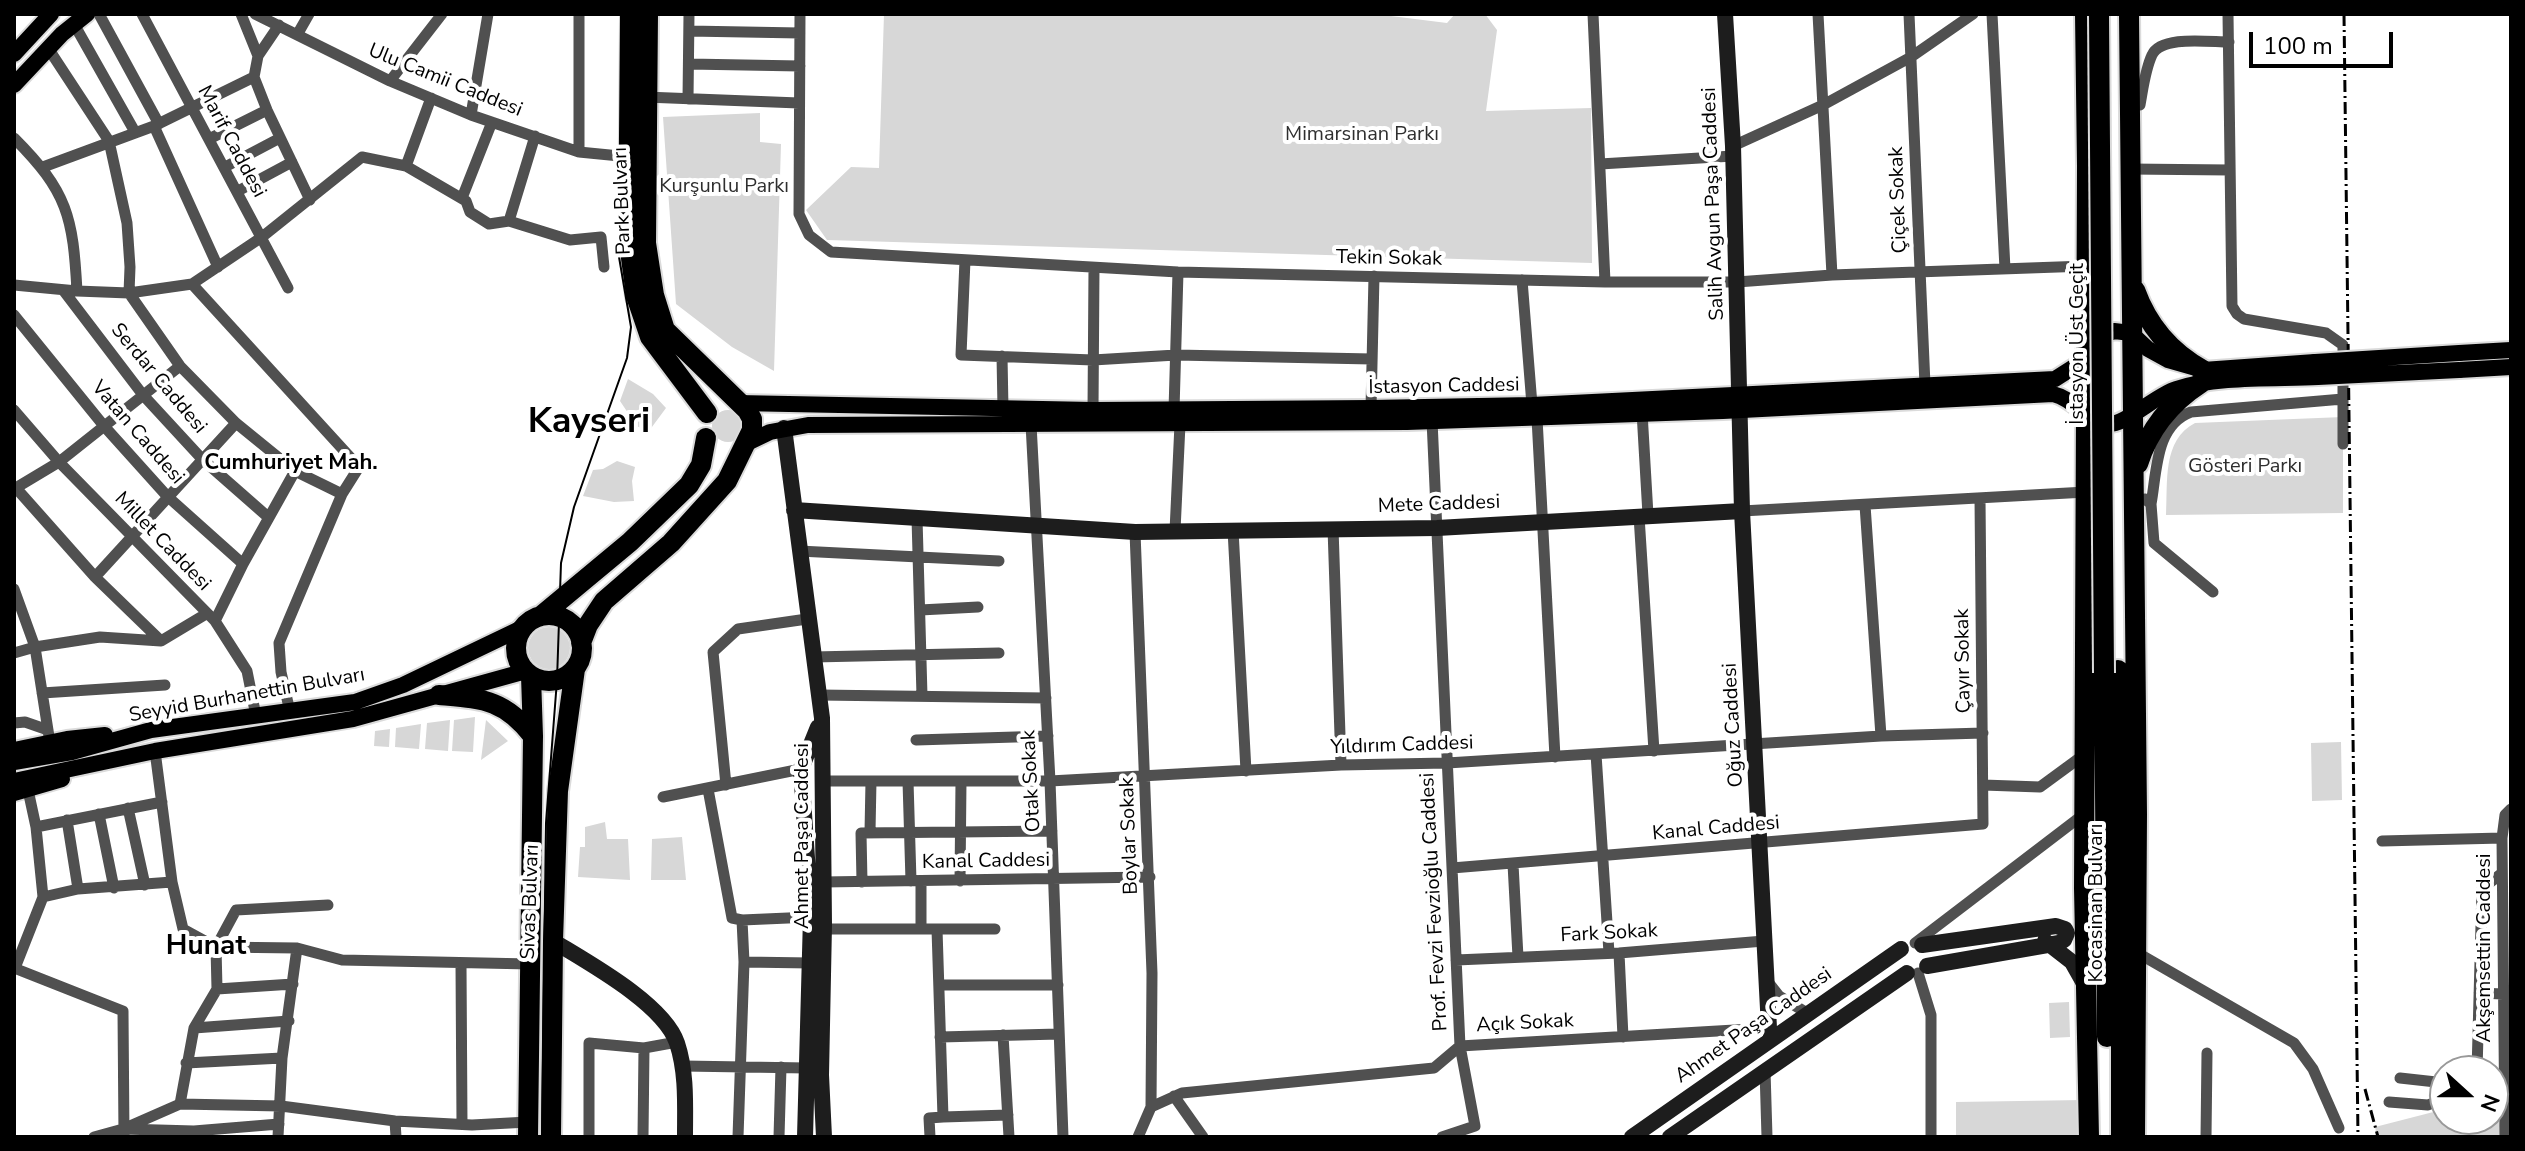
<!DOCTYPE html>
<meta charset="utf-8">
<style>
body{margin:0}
#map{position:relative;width:2525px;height:1151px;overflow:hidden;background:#fff;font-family:"Nunito Sans",sans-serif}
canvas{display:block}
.frame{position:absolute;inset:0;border:16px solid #000;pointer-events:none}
.north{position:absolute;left:2429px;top:1055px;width:80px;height:80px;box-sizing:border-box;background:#fff;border:2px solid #999;border-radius:50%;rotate:111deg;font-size:22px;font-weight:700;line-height:32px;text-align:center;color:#000}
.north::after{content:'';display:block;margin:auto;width:28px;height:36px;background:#000;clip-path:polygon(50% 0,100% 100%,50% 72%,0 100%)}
.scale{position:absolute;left:2249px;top:32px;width:144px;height:36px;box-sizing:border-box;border:4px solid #000;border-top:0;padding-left:10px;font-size:24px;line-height:28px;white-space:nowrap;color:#000;-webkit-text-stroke:6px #fff;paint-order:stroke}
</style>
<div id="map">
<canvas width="2525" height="1151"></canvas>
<div class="frame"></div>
<div class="north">N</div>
<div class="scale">100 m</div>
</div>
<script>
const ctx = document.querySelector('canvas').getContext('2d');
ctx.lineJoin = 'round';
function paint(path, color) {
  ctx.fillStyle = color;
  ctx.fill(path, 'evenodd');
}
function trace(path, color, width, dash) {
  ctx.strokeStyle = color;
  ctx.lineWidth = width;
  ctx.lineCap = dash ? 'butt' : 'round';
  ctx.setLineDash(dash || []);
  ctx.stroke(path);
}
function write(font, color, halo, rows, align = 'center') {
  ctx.font = font + ' "Nunito Sans",sans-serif';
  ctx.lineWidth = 8;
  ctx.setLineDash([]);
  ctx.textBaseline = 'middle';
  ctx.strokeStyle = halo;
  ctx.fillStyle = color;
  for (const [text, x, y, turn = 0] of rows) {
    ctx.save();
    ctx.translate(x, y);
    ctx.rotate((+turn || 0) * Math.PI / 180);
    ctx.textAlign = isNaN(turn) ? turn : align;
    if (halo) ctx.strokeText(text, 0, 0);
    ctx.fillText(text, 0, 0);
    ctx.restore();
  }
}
paint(new Path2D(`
 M884,14H1375L1447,23L1455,14H1485L1497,30L1486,111L1591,108L1592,263L827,240L806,210L851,167L879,168Z
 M760,113V142L781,144L774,371L732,347L676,304L663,117Z
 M628,379L653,394L666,408L649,431L631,424L628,413L620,401Z
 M712 426a16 16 0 1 1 32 0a16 16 0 1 1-32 0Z
 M2343,417V513L2166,515C2168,482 2162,440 2195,423Z
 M617,461L635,467L632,481L634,501L614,502L583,496L593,470L603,469Z
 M528 648a21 21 0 1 1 42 0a21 21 0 1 1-42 0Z
 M475,717L473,752L452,751L454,720Z
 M450,720L448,751L425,749L427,723Z
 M486,720L508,741L481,760Z
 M421,724L419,749L395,747L396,728Z
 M390,729L389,747L374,746L375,731Z
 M2341,742L2342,800L2312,801L2311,743Z
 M605,822L607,839H628L630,880L578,877L580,847H585V827Z
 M682,837L686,880H651L652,839Z
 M2069,1002L2070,1037L2050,1038L2049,1003Z
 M2493,1098L2503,1137H2377L2375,1127L2445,1109V1119H2493Z
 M2083,1100L2084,1137H1956V1102Z`), '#d7d7d7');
const primary = new Path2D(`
 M14,54L51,14
 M14,85L62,34L87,14
 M2459,353L2511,350
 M2459,370L2511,367
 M738,403L1093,410L1371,408L1532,405L2055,379L2077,365L2097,338L2114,331L2131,333L2148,349L2168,360L2203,370L2315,362
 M745,444L770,432L808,425L1407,422L1723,411L2053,394C2075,399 2086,422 2106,424C2124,427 2154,396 2176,389C2215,376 2277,379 2318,377
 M14,750L67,739L105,735
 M14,762L72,752L151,730L355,702L403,685L524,627
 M14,781L155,751L353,719L526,671
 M14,793L62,779`);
const highway = new Path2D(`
 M631,14L629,243L636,296L650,337L707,413
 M2085,14L2087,166L2084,888L2089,1137
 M2129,14L2137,814L2135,1137
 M2135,290C2148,326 2170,352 2203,370
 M2138,464C2149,429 2170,403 2201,383
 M516 648a33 33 0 1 1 66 0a33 33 0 1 1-66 0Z
 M541,616L630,542L689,485L701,465L706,438
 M581,643L588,625L604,601L671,543L727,481L752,430V419L747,410L665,330L654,295L646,243L648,14
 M2118,670L2121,852V1137
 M2104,673L2107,1037
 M439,695C483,699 504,699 533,736
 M528,1137L533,736L531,676
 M551,1137L553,941L558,791L575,669`);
trace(primary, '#dbdbdb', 20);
trace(highway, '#dbdbdb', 24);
trace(new Path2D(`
 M99,14L159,124
 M142,14L288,288
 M241,14L258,56L254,77L267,110L310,200
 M255,14L390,81L471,115L579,152L630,157
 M800,14L799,214L809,235L831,252L1178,272L1605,282H1737L1832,275L2086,266
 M1593,14L1605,282
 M1818,14L1832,275
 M1909,14L1925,385
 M1992,14L2005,269
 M2228,14L2232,306L2237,314L2244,319L2326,333L2343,345V444
 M74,24L135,132
 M689,31L800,33
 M297,35L309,14
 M48,48L109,141L127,223L130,267L129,293
 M258,56L279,25
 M689,64L800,66
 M390,81L442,14
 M645,97L799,103
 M431,98L406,166L466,201L470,212L489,224L509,221L570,240L601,237L604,267
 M688,99L689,14
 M2140,105C2143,89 2145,70 2152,55C2161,35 2209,42 2229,42
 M471,115L488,14
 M154,126L218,267
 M14,138C68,192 73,217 77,291
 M209,139L267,110
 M1733,146L1823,105L1911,57L1973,14
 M579,152V14
 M1600,164L1733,156
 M43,167L154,126L254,77
 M225,167L280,138
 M2129,169L2230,170
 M238,191L292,162
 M462,198L492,122
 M509,221L535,136
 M965,260L961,355L1093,360L1176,355L1372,359
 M1522,280L1532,405
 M192,284L359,467L342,494L279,643L281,672L290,712
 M14,285L77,291L129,293L192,284L262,237L362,157L406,166
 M63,290L143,395L202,459L268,517
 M129,293L180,366L236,423L295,471L342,494
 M14,315L104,426L167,496L243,564
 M1002,356L1003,409
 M1371,408L1374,276
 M14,410L59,462L215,621L247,671L256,716
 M1093,410L1094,268
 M1174,410L1178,272
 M1642,412L1648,515
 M1537,418L1555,757
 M1432,420L1460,1046L1475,1126L1442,1137
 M1031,424L1050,781L1063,1137
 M16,488L95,577L161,641
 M14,489L59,462L180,366
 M2145,499L2151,504L2154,543L2213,592
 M2151,504C2157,472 2155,425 2191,412L2343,399
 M1865,505L1881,736
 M1742,511L2086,492
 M1639,516L1654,751
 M917,518L922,696
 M1333,528L1341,765
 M1233,530L1246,771
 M1175,531L1180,424
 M1135,532L1152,973L1151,1107L1138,1137
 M799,551L999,561
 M95,577L236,423
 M14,589L35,647L50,743
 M920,610L978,607
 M215,621L243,564L295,471
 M14,653L35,647L100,637L161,641L206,614
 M813,657L999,653
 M42,693L165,685
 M819,695L1046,698
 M14,723L25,722L48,730
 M916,740L1048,736
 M155,751L172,882L183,929L216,947L297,948L342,960L530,964
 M1596,754L1609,953
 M821,781H1050L1341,765L1447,763L1881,736L1983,733
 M908,781L911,881
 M726,785L713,652L738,629L807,619
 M1983,785L2040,787L2085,754
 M708,789L732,918L742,920L811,917
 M663,797L801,769
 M128,808L145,885
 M99,814L114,888
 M67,820L78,889
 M36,827L162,802
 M870,832L871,781
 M2382,841L2502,838
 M1513,864L1518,957
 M1452,868L1983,824L1980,498
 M960,881L961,781
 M823,882L1150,877
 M862,882L861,833L1052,831
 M43,897L78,889L172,882
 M823,929H995
 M921,929V881
 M1915,943L2084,814
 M216,947L236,910L328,905
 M2136,952L2294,1043L2313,1069L2339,1128
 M1619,953L1623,1037
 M1456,960L1619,953L1764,941
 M744,962L811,963
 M461,964L462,1124
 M14,968L123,1011L124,1137
 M15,968L43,897L36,827L28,790
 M1918,973L1931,1015V1137
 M1768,982L1779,996L1807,1013
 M939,985H1058
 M217,989L293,984
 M2479,993L2503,994
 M194,1028L289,1021
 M1003,1035L1009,1137
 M940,1037L1059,1034
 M186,1063L282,1058
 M683,1066L807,1068
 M1765,1070L1767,1137
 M2477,1071L2482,889L2502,873
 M2400,1078L2445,1083
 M1174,1096L1203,1137
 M2389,1102L2428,1105L2445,1098
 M180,1104L281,1106L395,1121L472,1125L528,1122
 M1151,1107L1182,1093L1434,1068L1460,1046L1769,1028
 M943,1117L1008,1115
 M395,1121L396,1137
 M123,1129L180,1104L194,1028L217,989L216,947
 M94,1137L123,1129L194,1131L279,1124
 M278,1137L282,1058L297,948
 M589,1137V1043L644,1048L677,1042
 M643,1137L644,1048
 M738,1137L744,962L742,920
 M779,1137L781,1067
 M930,1137L929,1118L943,1117L937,929
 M2206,1137L2207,1053
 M2505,1137L2502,838L2505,815L2511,809`), '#505050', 11);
trace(new Path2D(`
 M1725,14L1733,146L1742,511L1769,1028L1772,1038
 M784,428L822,718L824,925L821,1075L824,1137
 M794,510L1135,532L1437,528L1742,511
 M553,941C589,963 664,1004 677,1043C687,1073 685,1106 685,1137
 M2045,941L2072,962L2085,985
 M1922,945L2056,926L2065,929L2067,933L2064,940L2059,943L1927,966
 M805,1137L811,917L801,769L818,727
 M1632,1137L1901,949
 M1670,1137L1907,973`), '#1d1d1d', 16);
trace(primary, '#000', 16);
trace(highway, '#000', 20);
trace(new Path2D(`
 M542,1137L546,823L557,680L561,563L574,507L627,358L631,327L619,257L621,14`), '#000', 2);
trace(new Path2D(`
 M2344,14L2358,1137
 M2365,1089L2378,1137`), '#000', 3, [12, 4, 2, 4]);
const primaryBridge = new Path2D(`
 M2315,362L2459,353
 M2318,377L2459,370`);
const highwayBridge = new Path2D(`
 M2099,14L2104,673`);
trace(primaryBridge, '#dbdbdb', 20, []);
trace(highwayBridge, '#dbdbdb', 24, []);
trace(primaryBridge, '#000', 16);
trace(highwayBridge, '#000', 20);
write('20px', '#000', '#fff', [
 ["Ulu Camii Caddesi",445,81,22],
 ["Marif Caddesi",231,142,62],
 ["Çiçek Sokak",1899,200,-92],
 ["Park Bulvarı",623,201,-92],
 ["Salih Avgun Paşa Caddesi",1714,204,-92],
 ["Tekin Sokak",1389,259,1],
 ["İstasyon Üst Geçit",2078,344,-90],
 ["Serdar Caddesi",158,379,50],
 ["İstasyon Caddesi",1444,387,-1],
 ["Vatan Caddesi",137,433,49],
 ["Mete Caddesi",1439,505,-2],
 ["Millet Caddesi",162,542,46],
 ["Çayır Sokak",1964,661,-91],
 ["Seyyid Burhanettin Bulvarı",247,696,-10],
 ["Oğuz Caddesi",1734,725,-93],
 ["Yıldırım Caddesi",1402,746,-2],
 ["Otak Sokak",1032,781,-93],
 ["Kanal Caddesi",1716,829,-5],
 ["Ahmet Paşa Caddesi",803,836,-90],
 ["Boylar Sokak",1130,836,-92],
 ["Kanal Caddesi",986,862,-1],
 ["Sivas Bulvarı",531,902,-88],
 ["Prof. Fevzi Fevzioğlu Caddesi",1435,902,-93],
 ["Kocasinan Bulvarı",2097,903,-90],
 ["Fark Sokak",1609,934,-3],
 ["Akşemsettin Caddesi",2485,948,-90],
 ["Açık Sokak",1525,1024,-3],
 ["Ahmet Paşa Caddesi",1754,1026,-35]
]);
write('20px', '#2e2e2e', '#fff', [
 ["Mimarsinan Parkı",1362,135],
 ["Kurşunlu Parkı",724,187],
 ["Gösteri Parkı",2245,467]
]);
write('bold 22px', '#000', '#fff', [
 ["Cumhuriyet Mah.",291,464]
]);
write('bold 28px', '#000', '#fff', [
 ["Hunat",206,947]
]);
write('bold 36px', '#000', '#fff', [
 ["Kayseri",589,423]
]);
</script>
